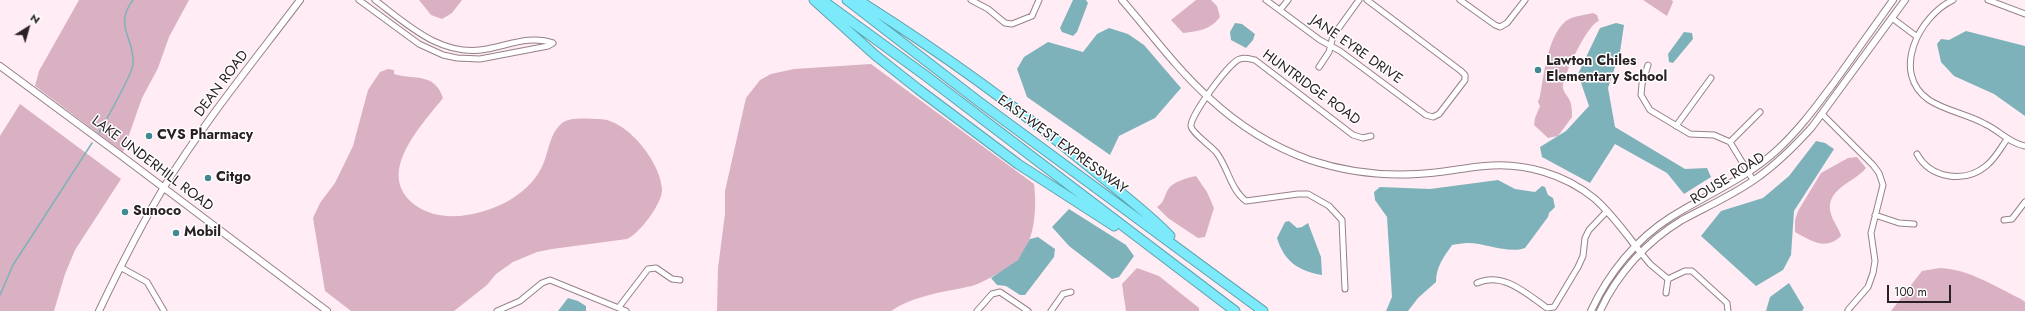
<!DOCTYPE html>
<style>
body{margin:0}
#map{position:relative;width:2025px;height:311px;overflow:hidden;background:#ffecf4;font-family:Jost,sans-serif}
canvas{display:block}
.north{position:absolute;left:8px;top:8px;width:40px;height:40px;-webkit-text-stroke:3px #fff;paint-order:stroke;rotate:37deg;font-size:11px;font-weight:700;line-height:16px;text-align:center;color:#2a2125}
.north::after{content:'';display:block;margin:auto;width:14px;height:18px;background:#2a2125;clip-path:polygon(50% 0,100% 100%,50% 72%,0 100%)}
.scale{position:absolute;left:1887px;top:285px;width:64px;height:18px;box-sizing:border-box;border:2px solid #2a2125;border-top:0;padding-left:5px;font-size:12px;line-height:14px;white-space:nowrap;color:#2a2125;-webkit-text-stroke:3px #fff;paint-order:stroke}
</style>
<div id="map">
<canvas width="2025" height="311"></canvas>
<div class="north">N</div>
<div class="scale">100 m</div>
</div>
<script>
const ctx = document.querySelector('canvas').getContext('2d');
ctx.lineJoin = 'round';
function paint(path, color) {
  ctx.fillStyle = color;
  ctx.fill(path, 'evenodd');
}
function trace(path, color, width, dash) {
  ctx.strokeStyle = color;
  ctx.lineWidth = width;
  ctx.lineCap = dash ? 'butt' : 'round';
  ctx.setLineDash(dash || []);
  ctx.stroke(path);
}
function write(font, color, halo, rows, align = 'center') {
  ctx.font = font + ' Jost,sans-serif';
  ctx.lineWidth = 3;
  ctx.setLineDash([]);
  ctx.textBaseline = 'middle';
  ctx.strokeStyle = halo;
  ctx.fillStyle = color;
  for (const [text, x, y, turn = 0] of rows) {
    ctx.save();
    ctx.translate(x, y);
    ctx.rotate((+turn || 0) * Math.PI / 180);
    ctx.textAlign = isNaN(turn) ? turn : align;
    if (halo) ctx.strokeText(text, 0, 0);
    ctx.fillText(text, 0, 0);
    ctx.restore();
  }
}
paint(new Path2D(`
 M79,0H189L169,37L158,68L142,98L123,152L35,86L39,71Z
 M419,0H462L452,13L442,19L431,15Z
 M1196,0H1211L1217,6L1220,17C1210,30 1199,31 1183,33L1171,20Z
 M1643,0H1672L1673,2L1667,16Z
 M1593,13L1597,15L1599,21C1588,23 1562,78 1563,88C1564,93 1567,95 1569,99C1572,104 1572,111 1572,117L1558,136L1548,138L1534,125L1535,118L1540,106L1538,102L1540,96C1544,75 1548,31 1569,19C1575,16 1585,15 1593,13Z
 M871,64L1034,184C1037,208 1035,241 1018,260C1012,266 1004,270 997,274C989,278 981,283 972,286C944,292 915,295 891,311H717L718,268L725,214V191L746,98L760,80L771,74L794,69Z
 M388,69L394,70V74C413,80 435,72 443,98C421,126 374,174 415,205C430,216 450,218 467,215C498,210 532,193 544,162C549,149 550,134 561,124C569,116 589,119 599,119C627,119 661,163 662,189C663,203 639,234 627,239L552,249L537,252L513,262L496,274L487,285L454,311H351L325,291L313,218L320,203L335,183L353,146L368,90L380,72Z
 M20,104L121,179L75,250L65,274L54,311H0V136Z
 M1857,157L1866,168C1854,183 1824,189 1831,214C1833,222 1839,228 1841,236C1825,251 1812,241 1795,232V220L1798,211L1821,173L1848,158Z
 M1196,176L1207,192L1214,208L1205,237L1198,238L1168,218L1157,207C1165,202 1164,195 1169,188C1175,181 1187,178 1196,176Z
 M1137,268L1159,276L1199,308V311H1126L1122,284Z
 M1940,268C1969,269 1996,287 2021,299L2025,302V311H1891L1922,271Z`), '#dab1c3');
paint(new Path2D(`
 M1073,0H1086L1088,3L1077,32L1073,36L1062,32L1060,28Z
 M1235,23L1242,24L1255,34L1253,40L1246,48L1231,40L1230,32Z
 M1616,23L1624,25L1620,52L1608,88L1615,127L1685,169L1707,168L1711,177L1684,194L1667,173L1615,144L1590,183L1542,157L1540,147L1566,131L1589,106L1578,74L1600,28Z
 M1109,28L1128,34L1144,45L1181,88L1155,118L1119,136L1110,155L1027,97L1017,69L1024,57L1048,42L1083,52L1097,34Z
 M1966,31L2025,46V116L1994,94L1954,76L1941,62L1937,44L1941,39L1949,40Z
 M1684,32L1692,33L1693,39L1673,63L1669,62L1668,54Z
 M1816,141L1825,143L1834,149L1794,211L1791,255L1783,270L1756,286L1701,236L1721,211L1763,198L1789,176Z
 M1498,180L1515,189L1535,192L1542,186L1545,187L1548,195L1553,198L1555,207L1549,213L1548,217L1525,248C1508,254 1486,243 1468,243C1463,243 1458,244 1452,245C1444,257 1436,266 1436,282L1418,298L1408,311H1386L1392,297L1387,217L1375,200L1374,192L1380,187L1430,189Z
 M1069,209L1126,245L1134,256L1119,277L1112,279L1069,246L1052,227Z
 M1289,221L1297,228L1302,227L1308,223L1321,257L1322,275C1298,271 1284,261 1277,238L1285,222Z
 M1038,237L1055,249L1054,257L1025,295H1020L1006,286L997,285L991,278L1018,260L1030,239Z
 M1789,283L1804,308L1802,311H1766L1770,297Z
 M568,298L578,301L586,306V311H558Z`), '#7eb2ba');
trace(new Path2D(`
 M99,133C105,121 133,74 133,64C135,38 113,26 133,0
 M0,295L13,265L92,143`), '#7eb2ba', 1.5);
const minor = new Path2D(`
 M359,0L419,44L443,55L457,58L480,59L548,46L553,43
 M375,0C408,25 442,58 487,49C509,45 531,35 553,43
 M971,0L988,9L1005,23L1012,24L1032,16L1039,0
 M1266,0L1320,40L1340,51L1426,115L1433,117L1439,114L1465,80V75L1461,71L1367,0
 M1460,0L1495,25L1500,27L1507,23L1525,0
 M1953,0C1919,16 1890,73 1929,100C1946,111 1967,114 1985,124C2000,131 2009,143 2025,146
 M1988,0L2025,14
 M1280,10L1288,0
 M1892,18L1916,36
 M1648,65L1642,84L1641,95L1650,110L1690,134L1714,135L1730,142L1753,180
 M1319,67L1329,52L1333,36L1359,0
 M1822,114L1873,165L1879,173L1883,185L1871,233L1875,261L1873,273L1868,287L1848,310
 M1676,126L1711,78
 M1730,142L1760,112
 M1917,154C1930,178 1964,184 1986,166C1995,159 2000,149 2007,139
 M1875,215L1899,223L1914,224
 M2004,220L2012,219L2025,202
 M1641,253L1650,264L1668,279L1685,271H1692L1727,303L1728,311
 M120,267L147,282L164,311
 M1477,283C1503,271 1527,294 1547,308L1554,307L1578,267L1583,256L1585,238L1589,230L1607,211
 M1345,289L1342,220L1329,206L1308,194H1298L1246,201C1230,189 1228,167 1216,152C1211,146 1192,133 1191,126C1190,116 1230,61 1240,59C1245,57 1250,59 1255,60L1353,135L1363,138L1371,136
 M1666,293L1668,279
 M619,307L648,269L656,268L672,279L680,280
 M497,311L520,301L542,283L550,280L626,311
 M977,311L992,294L1000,292L1028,311
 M1051,311L1063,294L1071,292`);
const tertiary = new Path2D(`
 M1122,0C1150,32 1176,68 1208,97C1237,124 1273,147 1310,160C1343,171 1382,176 1417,174C1440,173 1462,168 1485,166C1523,162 1565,174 1595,199C1613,215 1626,234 1641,253
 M0,66L123,157L327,311
 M99,311C119,269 140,227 164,187C204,122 254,61 300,0
 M1591,311C1608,274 1636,239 1671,217C1706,195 1745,179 1776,151C1798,131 1815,108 1833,84C1853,56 1873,28 1893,0
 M1600,311C1617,274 1647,241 1682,220C1706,207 1731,196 1754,180C1776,165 1794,147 1812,127L1905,0`);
const motorway = new Path2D(`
 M814,0L875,55L918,89L1018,164L1114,226
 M822,0L926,76L1235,311
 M847,0L978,101L1263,311
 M858,0C939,51 1018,108 1092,169C1118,191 1146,211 1170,236`);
trace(minor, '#96818a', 7);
trace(tertiary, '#96818a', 8);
trace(motorway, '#5fa4af', 11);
trace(minor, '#fff', 5);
trace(tertiary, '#fff', 6);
trace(motorway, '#7ceafa', 9);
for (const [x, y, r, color] of [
 [1538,70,4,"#438993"],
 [149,136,4,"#438993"],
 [208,178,4,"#438993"],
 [125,212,4,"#438993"],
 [176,233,4,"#438993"]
]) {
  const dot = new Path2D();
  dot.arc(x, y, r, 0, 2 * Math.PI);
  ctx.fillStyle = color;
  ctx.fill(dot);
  trace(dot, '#fff', 1.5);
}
write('14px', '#2a2125', '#fff', [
 ["JANE EYRE DRIVE",1356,50,35],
 ["DEAN ROAD",222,84,-53],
 ["HUNTRIDGE ROAD",1311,88,36],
 ["EAST-WEST EXPRESSWAY",1062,145,36],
 ["LAKE UNDERHILL ROAD",152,164,37],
 ["ROUSE ROAD",1728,179,-32]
]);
write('bold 14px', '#2a2125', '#fff', [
 ["Lawton Chiles",1546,62],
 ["Elementary School",1546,78],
 ["CVS Pharmacy",157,136],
 ["Citgo",216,178],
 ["Sunoco",133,212],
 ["Mobil",184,233]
], 'left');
</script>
